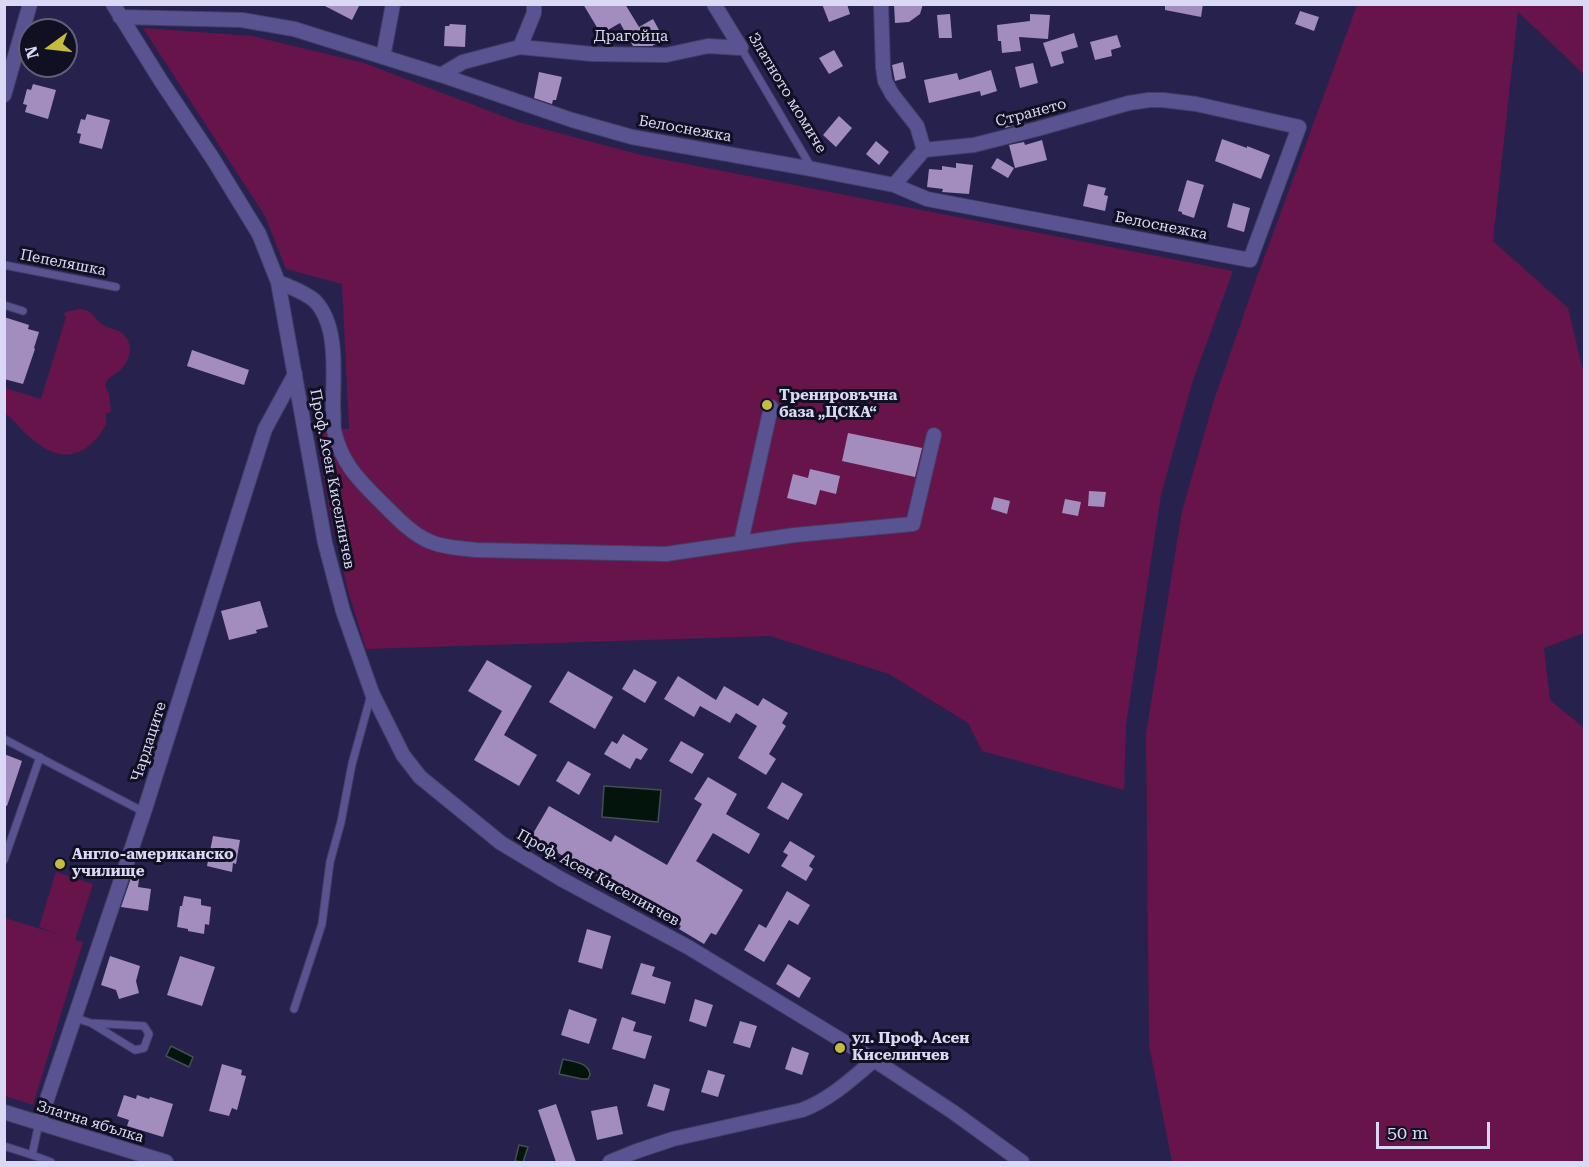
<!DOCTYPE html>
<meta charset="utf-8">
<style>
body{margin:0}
#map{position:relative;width:1589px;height:1167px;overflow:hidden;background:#27224d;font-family:"Roboto Serif",serif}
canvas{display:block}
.frame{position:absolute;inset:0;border:6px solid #d9d9f5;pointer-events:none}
.north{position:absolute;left:18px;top:18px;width:60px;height:60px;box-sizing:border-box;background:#110f22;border:2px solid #616076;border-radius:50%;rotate:255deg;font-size:16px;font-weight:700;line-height:24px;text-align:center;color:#d9d9f5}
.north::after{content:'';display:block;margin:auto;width:21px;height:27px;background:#c4bc3e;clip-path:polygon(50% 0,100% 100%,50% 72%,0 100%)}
.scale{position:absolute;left:1376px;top:1122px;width:114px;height:27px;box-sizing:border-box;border:3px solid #d9d9f5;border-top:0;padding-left:8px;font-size:18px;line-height:21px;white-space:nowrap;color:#d9d9f5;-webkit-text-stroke:4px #110f22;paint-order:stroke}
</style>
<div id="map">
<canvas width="1589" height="1167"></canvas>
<div class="frame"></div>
<div class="north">N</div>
<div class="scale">50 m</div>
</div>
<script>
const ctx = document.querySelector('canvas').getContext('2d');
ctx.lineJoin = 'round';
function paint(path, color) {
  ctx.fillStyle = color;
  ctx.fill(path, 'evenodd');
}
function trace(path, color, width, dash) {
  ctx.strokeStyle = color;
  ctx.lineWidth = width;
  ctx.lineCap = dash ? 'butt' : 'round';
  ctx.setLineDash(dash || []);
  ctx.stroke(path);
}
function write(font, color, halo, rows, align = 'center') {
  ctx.font = font + ' "Roboto Serif",serif';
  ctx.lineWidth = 6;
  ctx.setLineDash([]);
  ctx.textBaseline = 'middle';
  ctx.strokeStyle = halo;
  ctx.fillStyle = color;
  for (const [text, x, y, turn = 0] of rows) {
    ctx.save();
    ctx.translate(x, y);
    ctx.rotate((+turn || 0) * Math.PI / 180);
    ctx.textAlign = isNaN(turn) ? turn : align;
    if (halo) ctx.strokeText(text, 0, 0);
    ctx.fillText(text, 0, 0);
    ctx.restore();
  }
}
paint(new Path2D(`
 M1357,5H1584V74L1518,12L1493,241L1568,308L1584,375V633L1544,648L1550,700L1584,728V1162H1172L1149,1045L1146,734L1182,511L1214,400L1253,288Z
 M143,28L252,36L364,63L518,122L641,155L1233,271L1192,383L1161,495L1126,725L1124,790L982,751L968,723L889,674L770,636L366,649L348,591L329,508L315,428L349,429L342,284L286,269L265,216Z
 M80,309C94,311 93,318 103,325C109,329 119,329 124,335C135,346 129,363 118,372C114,375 110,377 107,380L105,386L109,394L111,411L106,414V420L107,423C102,431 97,440 90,445C65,465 44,450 25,433C18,426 13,418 5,414V388L41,399L66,317L64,316L65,312Z
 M56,872L93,884L75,940L83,942L33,1105L5,1096V918L57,934L39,927Z`), '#661449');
const water = new Path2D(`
 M604,786L661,790L658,822L602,817Z
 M171,1046L193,1057L189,1067L166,1056Z
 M563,1059C573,1062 589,1062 590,1075L588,1079H582L559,1074Z
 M519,1145L528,1147L523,1162L515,1161Z`);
paint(water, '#03140d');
trace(water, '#434f53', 1.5);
paint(new Path2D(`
 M321,4H360L352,20Z
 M583,4H625L639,27L653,19L664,39L652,46H633L620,23L601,34Z
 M822,4H847L850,14L829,22Z
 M894,4H923L920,14L909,22L895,23Z
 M1165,4H1203L1201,17L1165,10Z
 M1300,11L1319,17L1314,31L1295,24Z
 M950,14L952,38H939L937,15Z
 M1030,14L1050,15L1048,39L1019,37L1021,51L1002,53L1001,41H998L997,25L1030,21Z
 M450,24L466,25L465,47L444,46L445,26H449Z
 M1074,33L1078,47L1061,52L1064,63L1051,67L1043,43Z
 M1117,35L1121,47L1111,50L1112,56L1095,60L1090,42Z
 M834,50L843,66L829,74L819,58Z
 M903,62L906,78L895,81L892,65Z
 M1033,63L1038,83L1020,88L1015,67Z
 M991,70L997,91L981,96L980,91L929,103L924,80L957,73L959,80Z
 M539,72L562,77L556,100H553L552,104L534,98Z
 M33,84L56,90L48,119L25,112L27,105L23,104L27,89L31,90Z
 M1015,112L1019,124L1005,128L1001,116Z
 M87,114L110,120L102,149L79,143L81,134L77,133L81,119L85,120Z
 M839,116L852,128L836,147L823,135Z
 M1222,139L1247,148V146L1270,155L1261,179L1215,161Z
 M1042,140L1047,160L1015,168L1009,145L1024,142L1025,145Z
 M876,141L889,152L879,165L866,154Z
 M997,158L1014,168L1008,178L991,168Z
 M956,163L973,165L969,194L942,192L943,189L927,187L929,169L942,170V166L956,168Z
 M1187,180L1204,185L1194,218L1182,214V212L1178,211Z
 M1088,184L1106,188L1104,195L1108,196L1105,211L1083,206Z
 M1233,203L1250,208L1244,232L1227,227Z
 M4,317L29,325L28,329L39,332L34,348L35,349L23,384L4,379Z
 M192,350L249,370L244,385L187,366Z
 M848,433L922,448L915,477L842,461Z
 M810,469L840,476L836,494L820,490L816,505L787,498L793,474L808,478Z
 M1089,491L1106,492L1104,507L1088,506Z
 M994,497L1010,501L1007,514L991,509Z
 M1065,499L1081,502L1078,516L1062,513Z
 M260,601L268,627L256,630L257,633L229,640L221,611Z
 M487,660L532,686L504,735L537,755L519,786L474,760L502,711L468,691Z
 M634,669L657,682L645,703L622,689Z
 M568,671L613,697L595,729L549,702Z
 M678,676L716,700L724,686L758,706L763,698L788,713L782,723L786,726L769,754L776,759L766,775L738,758L757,726L736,713L730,723L700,706L694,717L664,699Z
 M623,734L648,749L641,760L636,758L630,769L604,754L612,741L617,744Z
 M681,741L704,754L692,774L669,761Z
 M4,754L22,761L7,806L4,805Z
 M568,761L591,774L579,795L556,781Z
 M708,777L737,794L726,814L760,834L749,854L713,833L696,861L743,890L716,935L711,933L704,944L679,929L681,926L531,837L549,806L611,842L615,835L667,865L702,804L694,799Z
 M782,782L803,794L788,820L767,808Z
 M213,836L240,840L236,864L233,863L232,872L207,866Z
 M790,841L815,856L809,866L813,869L806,881L781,866L788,855L783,852Z
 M131,878L139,879L138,887L151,889L148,911L121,907Z
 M787,891L810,905L798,925L789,920L764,962L744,950L759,924L766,928Z
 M184,896L201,899V905L211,907L209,925L205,924L204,934L188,931V929L177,927L180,906H182Z
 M587,929L611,936L602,969L578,962Z
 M110,956L140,966L136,981L139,993L119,999L116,990L101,985Z
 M180,956L215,967L202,1006L167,995Z
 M641,963L655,967L652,976L671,982L665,1004L631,994Z
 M788,964L811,978L799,998L776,984Z
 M695,999L713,1005L706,1027L689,1021Z
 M569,1009L597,1019L589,1044L561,1035Z
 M622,1017L636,1022L633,1031L652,1036L645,1059L612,1049Z
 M740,1021L757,1026L750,1048L733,1043Z
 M792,1047L809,1053L802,1075L785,1069Z
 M222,1064L242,1070L241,1075L246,1076L237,1110L232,1108L229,1116L209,1111Z
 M708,1070L725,1075L718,1097L701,1092Z
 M654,1084L670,1089L664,1111L647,1106Z
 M124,1095L136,1099L137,1095L149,1099L150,1097L173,1104L163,1137L127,1126L129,1120L117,1116Z
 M556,1104L576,1162H556L538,1110Z
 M617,1106L623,1134L597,1140L591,1111Z`), '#a38cbe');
const lane = new Path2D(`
 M741,48L811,167
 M4,265L116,287
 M4,305L23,311
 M4,739L144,812
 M4,860L40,757
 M294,1009L322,924L330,862L341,822L352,764L371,695
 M75,1018L91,1023L135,1050L144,1048L149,1034L144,1026L91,1023
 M39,1123L32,1155L51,1162
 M4,1146L32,1155`);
const street = new Path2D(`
 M113,4L161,81L213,159L259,234L278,282L325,543L343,611L372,693L403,755L420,777L501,843L561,879L688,947L874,1060L953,1112L1022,1162
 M714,4L741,48
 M881,4L883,67L885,81L892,94L917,126L924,150
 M120,17L242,20L294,29L441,75L572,120L632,137L812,169L894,185L927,199L1250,260L1299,127L1196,104L1163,100H1149L1129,103L1037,129L974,145L924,150
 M520,47L592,54L666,55L708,46L741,48
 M383,57L393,4
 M441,75L463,62L520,47L534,13V4
 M4,95L30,4
 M894,185L924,150
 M278,282C290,287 305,292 315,301C339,326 333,375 333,407C334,415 333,423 334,430C341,464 361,482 384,505C398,519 413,535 431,542C445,548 461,548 476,550L666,554L795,535L913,524L934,435
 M741,542L771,407
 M4,1112L166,1162
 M39,1123L144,812L265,429L295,374
 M610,1162L637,1151L673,1139L802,1110C829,1100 852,1079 874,1060`);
trace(lane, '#433f68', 9);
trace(street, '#433f68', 16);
trace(lane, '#595491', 7);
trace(street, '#595491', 14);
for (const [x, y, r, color] of [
 [767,405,6,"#c4bc3e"],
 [60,864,6,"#c4bc3e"],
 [840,1048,6,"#c4bc3e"]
]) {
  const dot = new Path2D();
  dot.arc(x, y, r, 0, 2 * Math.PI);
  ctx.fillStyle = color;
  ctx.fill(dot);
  trace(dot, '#110f22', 2);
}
write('15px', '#d9d9f5', '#110f22', [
 ["Драгойца",631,37],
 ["Златното момиче",787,93,59],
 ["Странето",1031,113,-15],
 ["Белоснежка",685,129,10],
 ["Белоснежка",1161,226,11],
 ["Пепеляшка",63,263,11],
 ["Проф. Асен Киселинчев",332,479,79],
 ["Чардаците",149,742,-72],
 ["Проф. Асен Киселинчев",598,878,29],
 ["Златна ябълка",90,1122,17]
]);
write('bold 15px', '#d9d9f5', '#110f22', [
 ["Тренировъчна",779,396],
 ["база „ЦСКА“",779,413],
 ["Англо-американско",72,855],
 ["училище",72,872],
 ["ул. Проф. Асен",852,1039],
 ["Киселинчев",852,1056]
], 'left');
</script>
